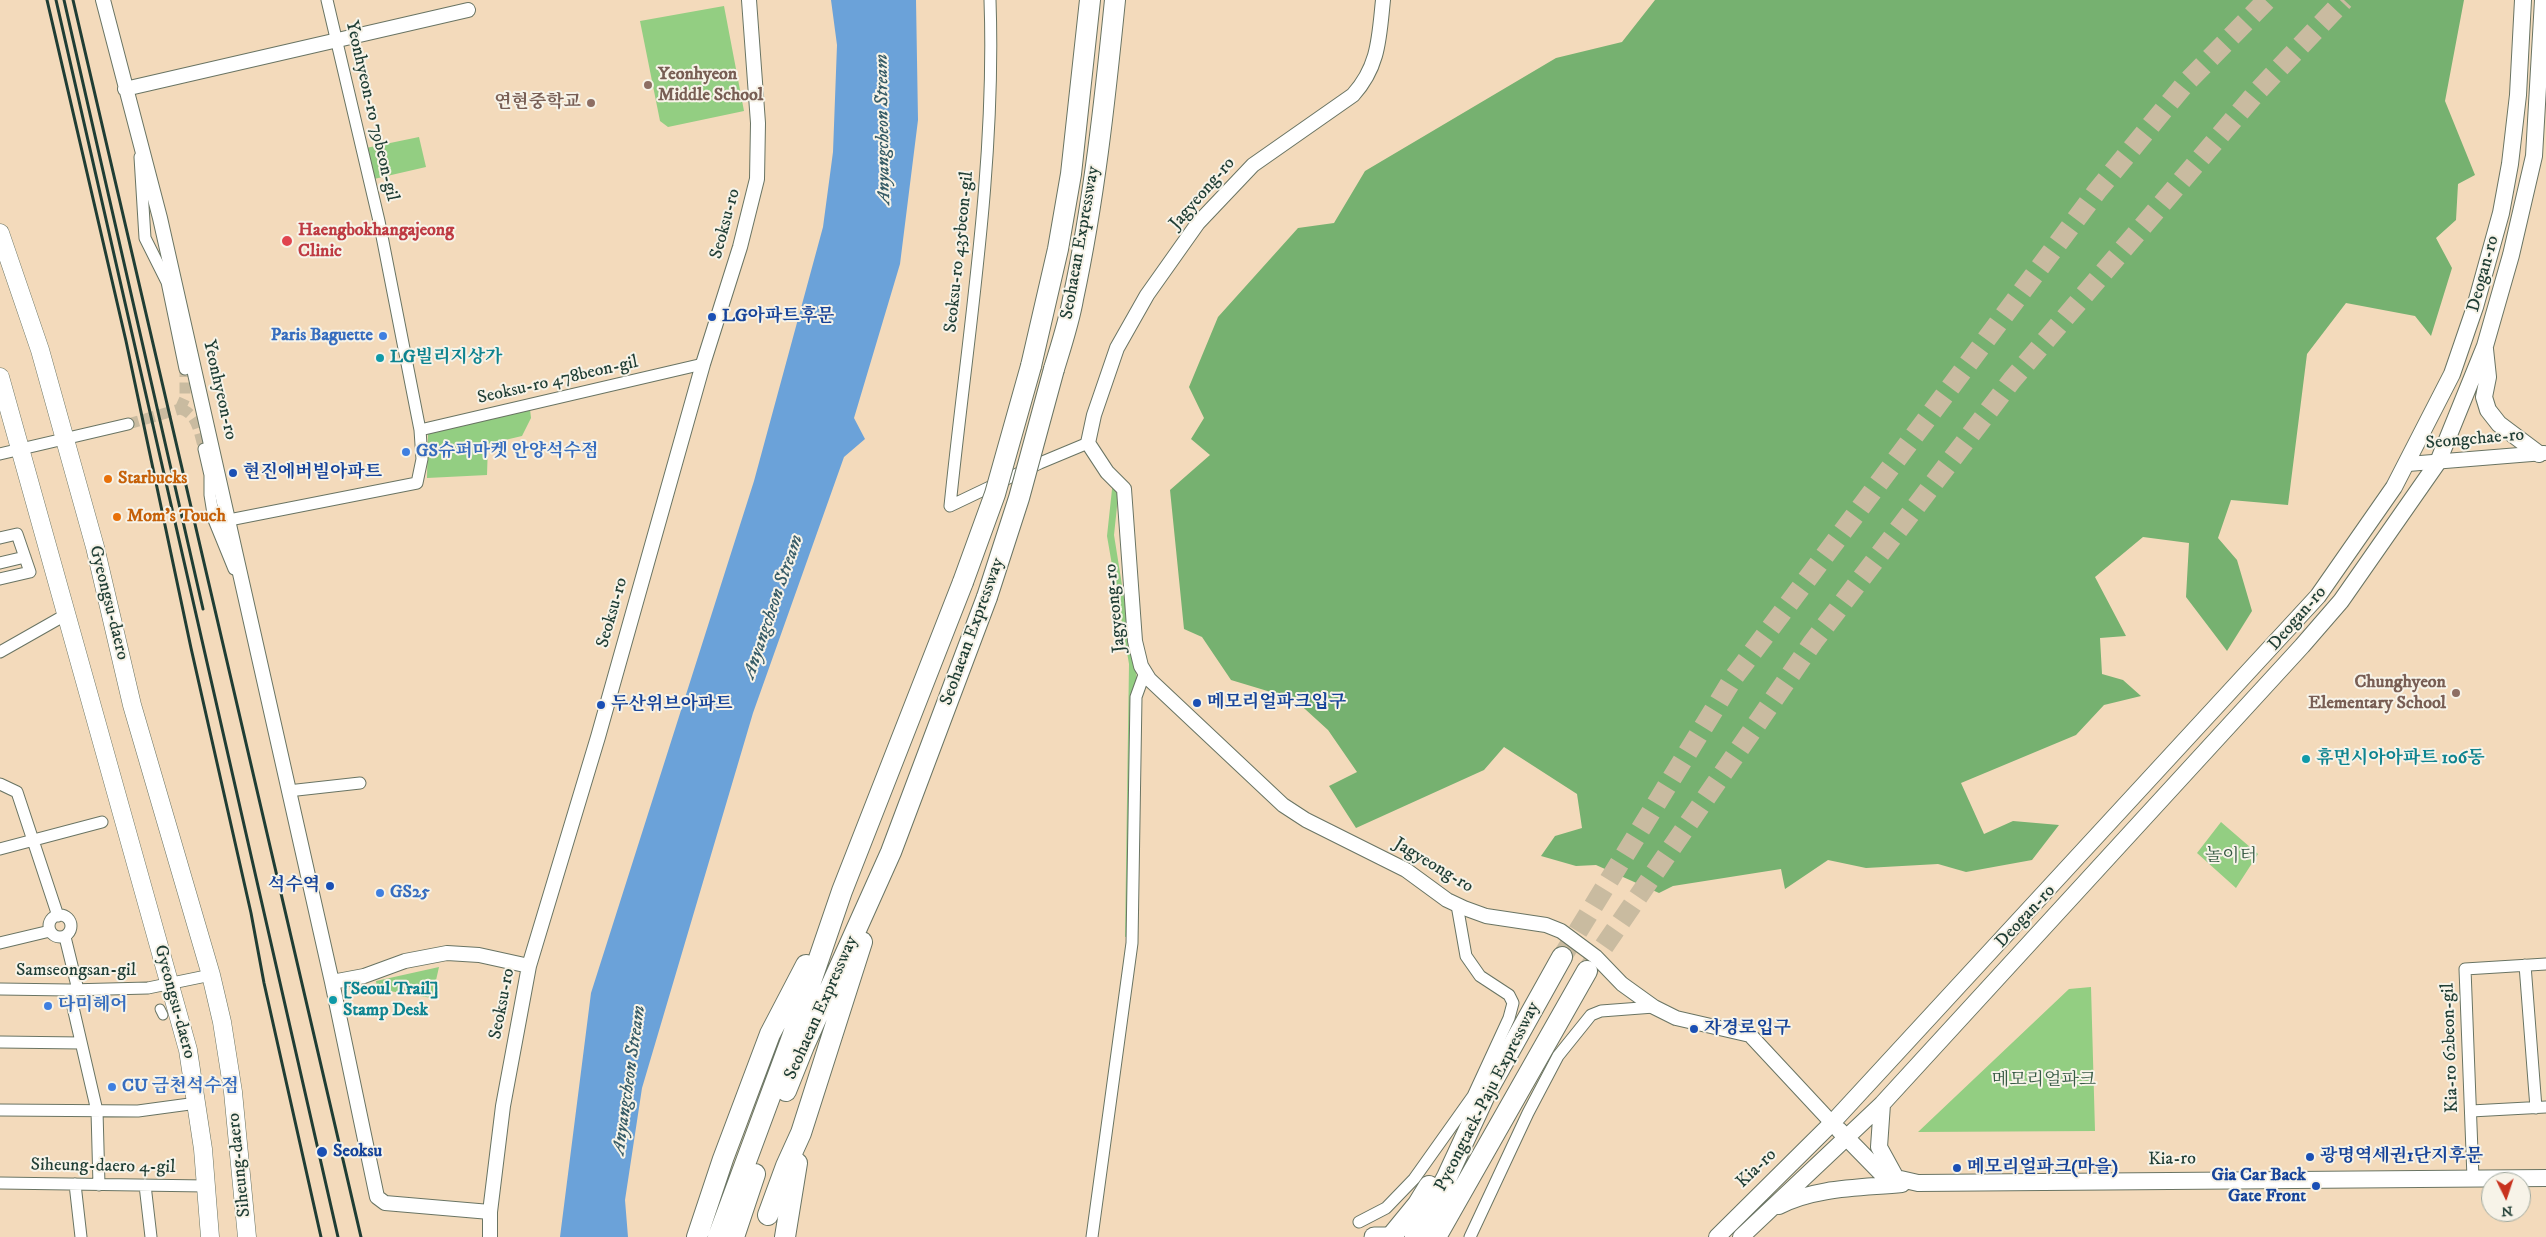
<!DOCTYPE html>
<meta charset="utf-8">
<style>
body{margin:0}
#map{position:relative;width:2546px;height:1237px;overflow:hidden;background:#f3dabb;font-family:"IM FELL DW Pica",serif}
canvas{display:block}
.north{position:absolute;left:2481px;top:1172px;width:50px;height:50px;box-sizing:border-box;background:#f7f3e8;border:1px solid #a1aaa0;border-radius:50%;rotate:176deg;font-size:14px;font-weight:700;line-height:20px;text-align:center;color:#1f3d34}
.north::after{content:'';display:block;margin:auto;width:18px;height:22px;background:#c8321e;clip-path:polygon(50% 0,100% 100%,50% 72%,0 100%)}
</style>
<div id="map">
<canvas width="2546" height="1237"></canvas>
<div class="north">N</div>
</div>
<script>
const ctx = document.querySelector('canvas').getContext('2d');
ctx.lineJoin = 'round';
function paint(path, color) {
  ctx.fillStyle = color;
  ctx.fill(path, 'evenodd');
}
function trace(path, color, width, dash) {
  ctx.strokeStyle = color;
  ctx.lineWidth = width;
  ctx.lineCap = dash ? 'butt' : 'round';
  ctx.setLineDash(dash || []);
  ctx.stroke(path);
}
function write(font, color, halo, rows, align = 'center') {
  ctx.font = font + ' "IM FELL DW Pica","Noto Serif KR",serif';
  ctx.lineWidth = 4;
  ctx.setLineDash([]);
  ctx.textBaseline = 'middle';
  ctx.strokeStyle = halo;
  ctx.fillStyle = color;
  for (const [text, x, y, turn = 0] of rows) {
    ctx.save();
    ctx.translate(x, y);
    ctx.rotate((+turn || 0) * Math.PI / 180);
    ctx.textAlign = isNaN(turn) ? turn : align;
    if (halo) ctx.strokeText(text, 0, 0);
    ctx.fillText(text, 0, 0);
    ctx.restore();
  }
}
paint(new Path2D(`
 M724,6L744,111L668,127L660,121L640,21Z
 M419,137L426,167L374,179L366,148Z
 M530,409L531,418L522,436L488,444L487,475L427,478L428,431Z
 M1113,480L1118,497L1114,535L1137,679L1133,936L1125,937L1129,664L1107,536Z
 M2221,822L2258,854L2236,888L2197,853Z
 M439,967L432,998L377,989L376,981Z
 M2091,987L2095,1131L1918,1132L2069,989Z`), '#93ce82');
paint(new Path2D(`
 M1655,0H2464L2445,101L2475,175L2458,184L2456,220L2436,238L2452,268L2431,336L2415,316L2346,303L2307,354L2288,505L2231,500L2218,538L2237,560L2252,611L2227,651L2186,597L2189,543L2143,537L2095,577L2126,636L2100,638L2102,674L2123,680L2141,696L2104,705L2076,735L1961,783L1984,834L2013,821L2059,825L2032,860L1966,872L1938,864L1866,868L1828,860L1785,889L1781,869L1673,886L1659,893L1596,865L1576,866L1541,856L1555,836L1582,828L1577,794L1504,747L1484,770L1356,828L1329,786L1357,772L1328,730L1294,699L1231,680L1202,637L1184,629L1170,490L1210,455L1191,439L1204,418L1189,387L1218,317L1298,228L1334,223L1365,171L1556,58L1622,42Z`), '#76b170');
paint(new Path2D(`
 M831,0H916L918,120L900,264L854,418L865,439L844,457L753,713L642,1088L625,1200L628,1237H560L591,993L754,481L823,227L833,152L837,45Z`), '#6ba2d9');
trace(new Path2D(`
 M180,409C198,413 199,434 204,449
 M180,409L185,398V369
 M128,424L180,409`), '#c9bba0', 11, [11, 5.5]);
trace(new Path2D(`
 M1562,957L1734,677L2097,191L2184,85L2267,0
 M1587,971L1813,642L2012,380L2256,93L2344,0`), '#c9bba0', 20, [20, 10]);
const pedestrian = new Path2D(`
 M160,1009L163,1015`);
const minor = new Path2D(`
 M140,157L145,238L167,282L185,369
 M420,430L703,364
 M204,449L210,475V495L214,520L219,522L417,483L422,459L420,430L379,221L327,0
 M0,454L128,424
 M950,506C967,338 996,170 990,0
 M950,506L1040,463L1088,443
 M214,520L234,569
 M0,538L17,534L30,572L0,579
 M0,563L25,557
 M0,652L67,614
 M0,784L17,792L58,916
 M288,791L360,783
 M0,849L102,822
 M49 926a11 11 0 1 1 22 0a11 11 0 1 1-22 0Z
 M65,937L78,990
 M0,943L50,931
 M2525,965L2536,1108
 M0,989L69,990L148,988L211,975
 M69,990L97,1111L99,1185
 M0,1042L81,1043
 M0,1110L138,1111L197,1103
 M2471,1111L2546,1107
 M2473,1178L2465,969L2546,964
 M0,1183L206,1186
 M75,1184L81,1237
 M145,1185L151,1237
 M1359,1222L1386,1208L1414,1179L1473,1096L1509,1018L1513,1003L1509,995L1480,976L1466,956L1457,905
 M1092,1237L1132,943L1136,697L1145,672
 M1470,1237L1528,1113L1558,1056L1591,1015L1601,1011L1654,1007`);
const tertiary = new Path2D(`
 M103,0L160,218L332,982L377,1197L385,1203L490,1212
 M1383,0C1379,38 1379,66 1353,95L1253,165L1198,223L1147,295L1117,348L1094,415L1088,443L1107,472L1124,489L1135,641L1141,666L1149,679L1283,805L1306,820L1406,870L1447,900L1464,908L1486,916L1546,925L1561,931L1596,957L1622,984L1654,1007L1676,1018L1750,1035L1832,1123
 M125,89L468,10
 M2408,464L2544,453
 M332,982L364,976L405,961L447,953L479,955L529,966
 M490,1237V1212L503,1106L529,966L598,737L703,364L740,247L757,179L758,123L749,0`);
const secondary = new Path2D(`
 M2485,349L2488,377L2484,397L2488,410L2499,424L2539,454
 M1882,1104L1879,1147L1896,1178
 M1839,1130L1883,1175L1918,1183L2546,1178
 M1779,1206C1815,1187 1862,1188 1902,1184
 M1717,1237L1832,1123L2318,596L2394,487L2452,374L2475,307L2501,213L2510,164L2518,95L2523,0
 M1741,1237L1882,1104L2302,646L2341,601L2438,462L2485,346L2511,255L2534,156L2543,0`);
const primary = new Path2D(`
 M0,233L40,350L95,547L132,705L211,975L222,1022L233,1092L247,1237
 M0,377L188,1050L203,1149L210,1237`);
const trunk = new Path2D(`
 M1374,1237H1390`);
const motorway = new Path2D(`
 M1031,366L1058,249L1071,174L1090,0
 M1054,369C1061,346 1069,322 1073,299C1094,201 1105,100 1115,0
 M786,1091L804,1046L891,852L987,597
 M768,1215L786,1166L801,1133L862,942
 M697,1237L723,1159L770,1034L806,965
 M718,1237L791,1040L842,891L963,582
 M734,1237L755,1174
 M785,1237L797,1163
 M1391,1237L1418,1204L1429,1186
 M1415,1237L1447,1177L1485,1095L1562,957
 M1436,1237L1587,971`);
trace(pedestrian, '#697463', 11);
trace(minor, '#697463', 13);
trace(tertiary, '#697463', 16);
trace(secondary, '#697463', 18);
trace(primary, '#697463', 19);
trace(trunk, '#697463', 21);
trace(motorway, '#697463', 22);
trace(pedestrian, '#fff', 9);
trace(minor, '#fff', 11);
trace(tertiary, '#fff', 14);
trace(secondary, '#fff', 16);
trace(primary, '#fff', 18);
trace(trunk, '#fff', 19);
trace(motorway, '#fff', 20);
trace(new Path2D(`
 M47,0L126,341L191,648L251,913L264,983L321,1237
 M56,0L338,1237
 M64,0L203,609
 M73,0L361,1237`), '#1f3d34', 3);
const motorwayBridge = new Path2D(`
 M963,582L995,494L1031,366
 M987,597L1019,498L1054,369`);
trace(motorwayBridge, '#697463', 22, []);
trace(motorwayBridge, '#fff', 20);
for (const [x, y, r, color] of [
 [648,85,5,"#8d6e63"],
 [591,103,5,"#8d6e63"],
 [287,241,6,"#e0444e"],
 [712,317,5,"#1a4fb4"],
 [383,336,5,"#3f7fe0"],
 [380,358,5,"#0f9aa8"],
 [406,452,5,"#3f7fe0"],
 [233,473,5,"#1a4fb4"],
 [108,479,5,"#e8710a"],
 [117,517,5,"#e8710a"],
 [2456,693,5,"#8d6e63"],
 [1197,703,5,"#1a4fb4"],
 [601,705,5,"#1a4fb4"],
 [2306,759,5,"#0f9aa8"],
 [330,886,5,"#1a4fb4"],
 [380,893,5,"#3f7fe0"],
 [333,1000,5,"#0f9aa8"],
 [48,1006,5,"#3f7fe0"],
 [1694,1029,5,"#1a4fb4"],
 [112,1087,5,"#3f7fe0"],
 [322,1152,6,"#1a4fb4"],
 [2310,1157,5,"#1a4fb4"],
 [1957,1168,5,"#1a4fb4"],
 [2316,1186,5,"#1a4fb4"]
]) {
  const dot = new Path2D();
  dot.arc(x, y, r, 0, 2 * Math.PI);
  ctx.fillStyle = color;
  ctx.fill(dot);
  trace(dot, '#f7f3e8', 2);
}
write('bold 18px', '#785e54', '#f7f3e8', [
 ["Yeonhyeon",658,75,"left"],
 ["Middle School",658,96,"left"],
 ["연현중학교",581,103],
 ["Chunghyeon",2446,683],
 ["Elementary School",2446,704]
], 'right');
write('18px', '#1f3d34', '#f7f3e8', [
 ["Yeonhyeon-ro 79beon-gil",371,111,77],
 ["Jagyeong-ro",1203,194,-49],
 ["Seoksu-ro",726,224,-75],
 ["Seohaean Expressway",1081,243,-80],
 ["Seoksu-ro 435beon-gil",960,252,-84],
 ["Deogan-ro",2484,274,-75],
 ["Seoksu-ro 478beon-gil",558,381,-13],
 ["Yeonhyeon-ro",219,390,77],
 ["Seongchae-ro",2475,440,-5],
 ["Gyeongsu-daero",108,603,76],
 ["Jagyeong-ro",1116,608,-96],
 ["Seoksu-ro",613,613,-74],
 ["Deogan-ro",2298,619,-49],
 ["Seohaean Expressway",973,632,-70],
 ["Jagyeong-ro",1433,866,31],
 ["Deogan-ro",2026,917,-47],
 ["Samseongsan-gil",76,971],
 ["Gyeongsu-daero",174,1002,75],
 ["Seoksu-ro",503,1004,-79],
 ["Seohaean Expressway",822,1008,-66],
 ["Kia-ro 62beon-gil",2451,1048,-92],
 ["Pyeongtaek-Paju Expressway",1488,1097,-63],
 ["Kia-ro",2172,1160,-1],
 ["Siheung-daero",240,1165,-96],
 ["Siheung-daero 4-gil",103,1167,1],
 ["Kia-ro",1757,1169,-44]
]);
write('bold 18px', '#be3a42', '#f7f3e8', [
 ["Haengbokhangajeong",298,231],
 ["Clinic",298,252]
], 'left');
write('bold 18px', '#164399', '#f7f3e8', [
 ["LG아파트후문",722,317],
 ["현진에버빌아파트",243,473],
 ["메모리얼파크입구",1207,703],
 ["두산위브아파트",611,705],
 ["석수역",320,886,"right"],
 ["자경로입구",1704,1029],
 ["Seoksu",333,1152],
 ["광명역세권1단지후문",2320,1157],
 ["메모리얼파크(마을)",1967,1168],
 ["Gia Car Back",2306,1176,"right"],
 ["Gate Front",2306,1197,"right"]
], 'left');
write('bold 18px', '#366cbe', '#f7f3e8', [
 ["Paris Baguette",373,336,"right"],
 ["GS슈퍼마켓 안양석수점",416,452],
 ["GS25",390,893],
 ["다미헤어",58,1006],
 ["CU 금천석수점",122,1087]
], 'left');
write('bold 18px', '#0d838f', '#f7f3e8', [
 ["LG빌리지상가",390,358],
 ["휴먼시아아파트 106동",2316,759],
 ["[Seoul Trail]",343,990],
 ["Stamp Desk",343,1011]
], 'left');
write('bold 18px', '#c56008', '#f7f3e8', [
 ["Starbucks",118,479],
 ["Mom's Touch",127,517]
], 'left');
write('18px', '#365a44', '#f7f3e8', [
 ["놀이터",2231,857],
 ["메모리얼파크",2044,1081]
]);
write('italic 19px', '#365b66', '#f7f3e8', [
 ["Anyangcheon Stream",884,129,-91],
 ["Anyangcheon Stream",774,607,-71],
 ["Anyangcheon Stream",630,1080,-82]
]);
</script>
